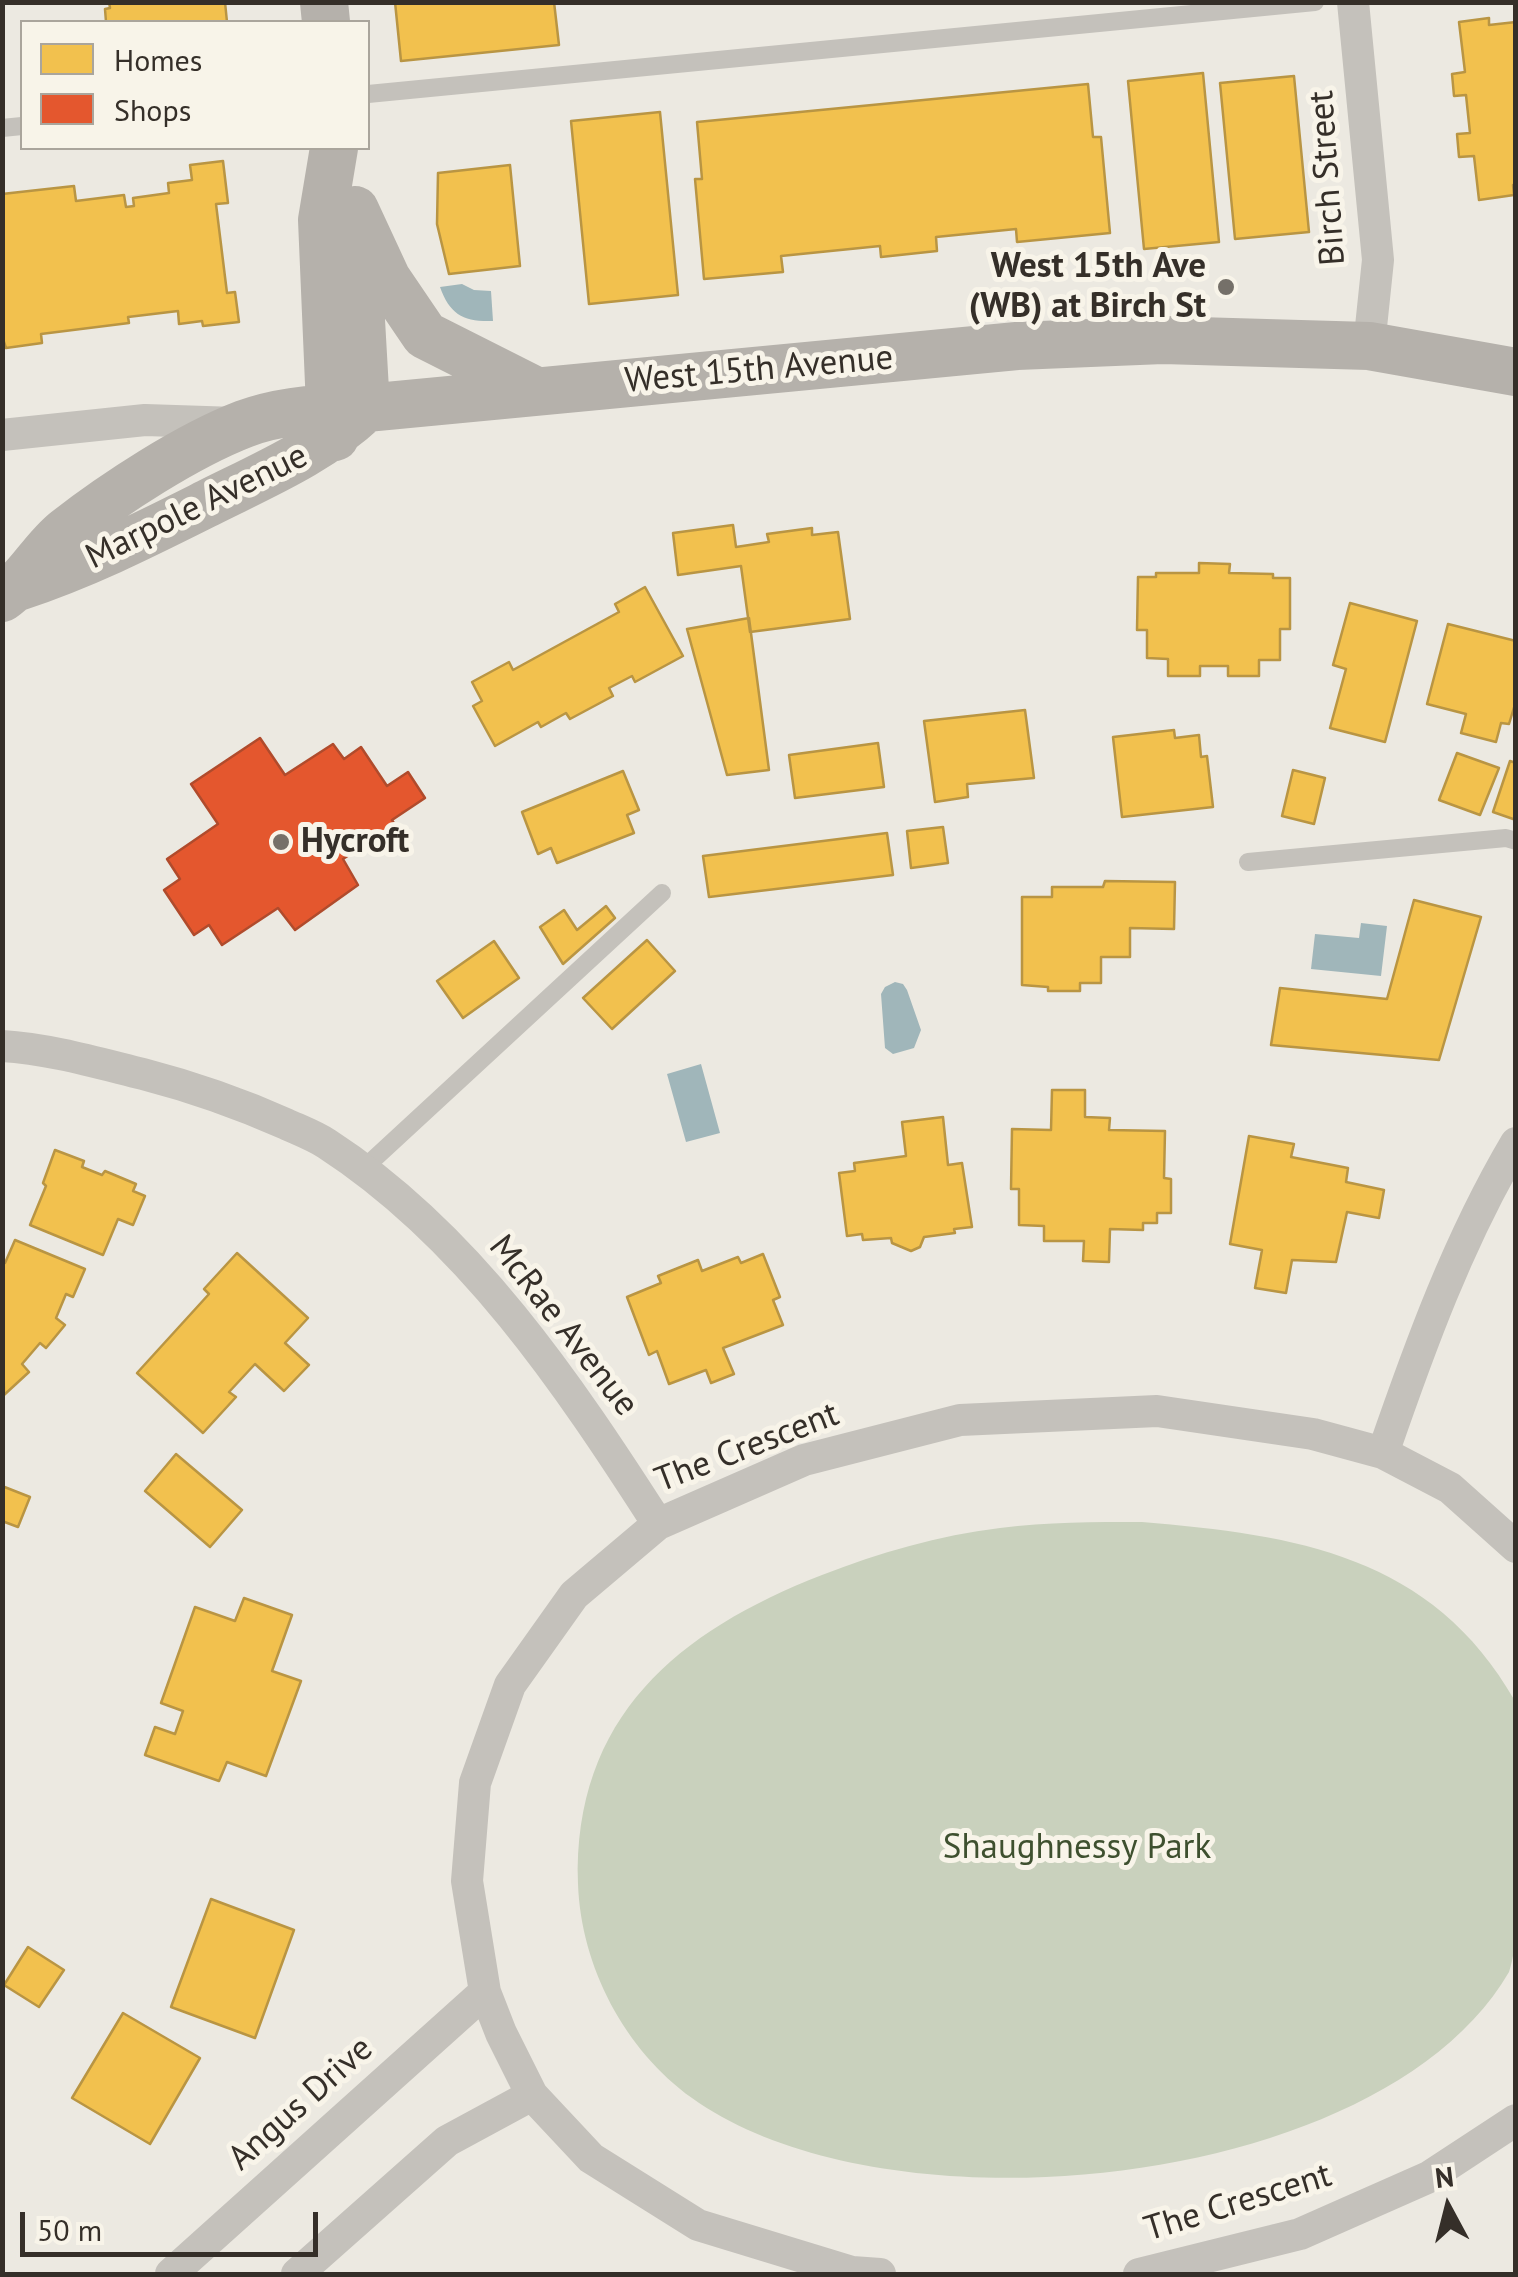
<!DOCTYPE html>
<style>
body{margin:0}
#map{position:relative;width:1518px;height:2277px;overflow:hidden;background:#ece9e1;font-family:"PT Sans",sans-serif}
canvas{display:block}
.frame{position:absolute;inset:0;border:5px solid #352f29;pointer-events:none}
.legend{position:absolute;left:20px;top:20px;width:350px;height:130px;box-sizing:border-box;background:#f8f4e9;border:2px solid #aaa59c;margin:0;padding:12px 18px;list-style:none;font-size:30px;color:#352f29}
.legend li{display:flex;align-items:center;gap:20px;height:50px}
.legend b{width:50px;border:2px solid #aaa59c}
.north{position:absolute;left:1398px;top:2157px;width:100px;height:100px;-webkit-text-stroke:8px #f8f4e9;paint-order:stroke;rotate:353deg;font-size:28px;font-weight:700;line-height:40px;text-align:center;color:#352f29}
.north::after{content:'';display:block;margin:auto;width:35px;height:45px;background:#352f29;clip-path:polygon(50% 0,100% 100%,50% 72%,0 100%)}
.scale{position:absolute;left:20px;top:2212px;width:298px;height:45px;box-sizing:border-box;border:5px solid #352f29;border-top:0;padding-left:12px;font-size:30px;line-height:35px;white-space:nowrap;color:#352f29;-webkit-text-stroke:8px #f8f4e9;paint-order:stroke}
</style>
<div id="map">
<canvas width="1518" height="2277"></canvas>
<div class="frame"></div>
<ul class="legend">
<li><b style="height:28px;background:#f2c14e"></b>Homes</li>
<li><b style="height:28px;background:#e4572e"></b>Shops</li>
</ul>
<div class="north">N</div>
<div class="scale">50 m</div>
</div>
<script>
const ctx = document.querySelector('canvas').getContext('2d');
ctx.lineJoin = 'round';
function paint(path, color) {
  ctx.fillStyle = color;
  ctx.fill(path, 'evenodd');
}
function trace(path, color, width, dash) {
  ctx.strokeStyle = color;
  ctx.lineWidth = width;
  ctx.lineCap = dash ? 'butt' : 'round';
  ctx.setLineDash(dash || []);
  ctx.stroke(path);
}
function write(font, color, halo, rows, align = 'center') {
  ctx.font = font + ' "PT Sans",sans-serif';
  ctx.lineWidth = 10;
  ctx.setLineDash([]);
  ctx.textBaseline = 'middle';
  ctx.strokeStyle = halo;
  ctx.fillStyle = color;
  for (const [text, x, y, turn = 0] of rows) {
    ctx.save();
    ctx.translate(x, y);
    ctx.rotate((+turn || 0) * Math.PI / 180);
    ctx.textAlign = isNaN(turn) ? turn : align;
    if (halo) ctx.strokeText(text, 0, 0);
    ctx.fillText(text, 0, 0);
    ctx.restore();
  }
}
paint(new Path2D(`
 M1142,1522C1296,1535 1432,1555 1515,1701C1516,1759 1516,1817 1516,1875C1516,1904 1518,1947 1509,1972C1382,2191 887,2239 692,2098C625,2050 581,1967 578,1884C573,1717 678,1631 822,1575C879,1553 939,1535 1000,1528C1047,1522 1094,1522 1142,1522Z`), '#c9d1bd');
paint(new Path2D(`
 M462,284L474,290L491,291L493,321C464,322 450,315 440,287Z
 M1361,923L1387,926L1381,976L1311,969L1315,934L1359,938Z
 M895,982L903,984L907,990L921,1030L914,1048L893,1054L885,1048L881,994L885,987Z
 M701,1064L720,1133L686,1142L667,1074Z`), '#a0b6ba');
const homes = new Path2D(`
 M109,2H225L227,22H106L105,9L110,8Z
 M395,2H554L559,45L401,61Z
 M1489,18V25L1516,22V185H1513L1514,195L1479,200L1474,156L1459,157L1457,134L1470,133L1466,95L1454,96L1452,74L1465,72L1459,22Z
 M1203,73L1219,242L1144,249L1128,81Z
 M1294,76L1309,232L1235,239L1220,83Z
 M1088,84L1093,137H1101L1110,233L1017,242L1016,229L936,237L937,251L881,257L880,246L781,256L783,272L704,279L695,179H702L697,122Z
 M660,112L678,295L589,304L571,121Z
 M223,161L228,203L216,204L227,293L235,292L239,322L203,326L202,321L179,324L178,311L128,317L129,323L41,334L42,343L6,348L2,336V194L74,186L76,201L124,195L126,207L134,206L133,198L169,193L168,183L192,180L190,165Z
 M510,165L520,266L449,274L437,224L438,173Z
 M733,525L736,547L769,542L767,534L812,528V535L838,532L850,619L750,632L741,566L678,575L673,533Z
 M1199,563L1230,564L1229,573L1273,574V578H1290V629H1280V660H1259V676H1228V666H1200V676H1168V659L1147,658V630H1137L1138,577H1156V573H1199Z
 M645,587L683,656L635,682L632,676L609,688L613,696L570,719L566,713L541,727L538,722L495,746L473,706L482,701L472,682L509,662L513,670L619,612L615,604Z
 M1350,603L1417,621L1385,742L1330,728L1346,669L1333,665Z
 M749,618L769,770L727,775L687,629Z
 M1448,624L1516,641V701L1509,724L1501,723L1496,742L1461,733L1466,714L1427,704Z
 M1025,710L1034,778L967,784L968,797L935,802L924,721Z
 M1174,730L1175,738L1199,735L1201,757L1207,756L1213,807L1122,817L1113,737Z
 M878,743L884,787L795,798L789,755Z
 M1457,753L1499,768L1480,815L1439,800Z
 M1510,761L1516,763V820L1493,812Z
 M1293,770L1325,778L1314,824L1282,816Z
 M623,771L639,810L627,815L634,833L557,863L551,848L538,854L522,812Z
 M943,827L948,863L911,868L907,831Z
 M887,833L893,875L709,897L703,856Z
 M1105,881L1175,882L1174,929L1130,928V957H1101V983H1080V991H1048V987L1022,985V897H1052V887H1103Z
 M1414,900L1481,917L1439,1060L1271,1045L1280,988L1387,999Z
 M606,906L615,918L563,964L540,927L564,910L577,930Z
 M647,940L675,971L612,1029L583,998Z
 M494,941L519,978L463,1018L437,981Z
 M1052,1090H1085V1117L1110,1118L1109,1130L1165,1131L1164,1178L1171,1179V1213H1157V1223H1143V1230L1110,1229L1109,1262L1083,1261L1084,1241H1044V1226L1019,1225V1189H1011L1012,1129L1051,1130Z
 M943,1117L948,1165L962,1163L972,1227L954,1229L955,1233L924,1237L920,1247L911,1251L892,1243L891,1238L863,1240L862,1234L847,1236L839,1173L855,1171L854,1163L906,1156L902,1122Z
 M1249,1136L1294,1144L1291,1157L1348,1168L1346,1182L1384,1190L1379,1218L1347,1212L1336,1262L1292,1260L1286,1293L1255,1288L1262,1250L1230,1244Z
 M55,1150L84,1161L82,1167L102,1175L105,1171L136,1184L133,1191L145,1196L133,1225L118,1219L103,1255L30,1225L46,1186L43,1183Z
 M15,1240L85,1269L73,1297L66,1294L56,1318L65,1325L46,1348L40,1343L22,1364L29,1372L4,1395L2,1262L5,1263Z
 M237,1253L308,1318L285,1343L309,1365L284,1391L255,1364L229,1392L236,1397L203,1433L137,1373L209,1294L204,1289Z
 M763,1254L780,1297L773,1300L783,1325L723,1348L734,1374L711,1383L706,1370L669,1384L657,1351L649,1355L627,1297L661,1283L658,1276L698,1260L702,1271L738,1257L741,1263Z
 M176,1454L242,1510L210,1547L145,1491Z
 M2,1486L30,1497L18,1527L2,1521Z
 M244,1598L292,1615L272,1671L301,1681L266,1776L227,1762L219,1781L145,1755L155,1727L175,1734L183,1711L161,1703L195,1607L235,1621Z
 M211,1899L294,1930L255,2038L171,2007Z
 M28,1947L64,1970L39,2007L4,1985Z
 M123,2013L200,2058L150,2144L72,2098Z`);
paint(homes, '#f2c14e');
trace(homes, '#b99543', 2.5);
const shops = new Path2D(`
 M260,738L285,775L333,744L344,759L361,747L387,786L408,772L425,798L392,820L395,825L343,859L358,885L295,930L278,908L222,945L209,925L194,935L164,890L180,879L167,859L218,824L191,784Z`);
paint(shops, '#e4572e');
trace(shops, '#b04b2c', 2.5);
trace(new Path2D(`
 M368,94L1315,2
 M2,128L22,126
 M1248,862L1506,838L1516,841
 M362,1170L662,893`), '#c4c1bb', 18);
trace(new Path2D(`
 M1353,2L1378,260L1369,346
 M2,435L145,420L236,423
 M2,1046C50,1049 98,1063 143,1074C193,1087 239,1103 286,1124C299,1130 315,1136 327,1144C469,1236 568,1384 658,1524
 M1383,1453C1420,1346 1458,1241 1516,1143
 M171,2274L485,1992
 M297,2274L447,2141L532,2095
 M880,2274L852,2272L698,2225L591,2158L532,2095L501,2033L485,1992L467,1881L475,1783L510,1685L574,1595L658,1524L804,1460L960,1420L1157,1411L1313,1434L1383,1453L1450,1488L1516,1547
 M1139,2274L1300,2234L1429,2177L1516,2120`), '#c4c1bb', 32);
trace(new Path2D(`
 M324,2L326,22
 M334,148L322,220L330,407L335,437
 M355,210L387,279L425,335L536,391
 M356,232L366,408
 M18,587C87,564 144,535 208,503C266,474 319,452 366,408
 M2,598C28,580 42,550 66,531C115,493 187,446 244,424C282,410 326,407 366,408L1017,346L1163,340L1369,346L1516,372`), '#b5b1ab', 48);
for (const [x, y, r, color] of [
 [1226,287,10,"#757069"],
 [281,842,10,"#757069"]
]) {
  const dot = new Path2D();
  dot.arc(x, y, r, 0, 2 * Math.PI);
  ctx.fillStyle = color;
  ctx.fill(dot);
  trace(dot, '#f8f4e9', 4);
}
write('35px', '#352f29', '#f8f4e9', [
 ["Birch Street",1328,178,-94],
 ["West 15th Avenue",759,370,-5],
 ["Marpole Avenue",197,507,-26],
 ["McRae Avenue",563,1326,52],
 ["The Crescent",747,1448,-21],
 ["Angus Drive",301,2104,-42],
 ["The Crescent",1238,2203,-17]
]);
write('bold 35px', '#352f29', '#f8f4e9', [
 ["West 15th Ave",1206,267],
 ["(WB) at Birch St",1206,307],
 ["Hycroft",301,842,"left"]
], 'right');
write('35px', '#3e502f', '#f8f4e9', [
 ["Shaughnessy Park",1077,1848]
]);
</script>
